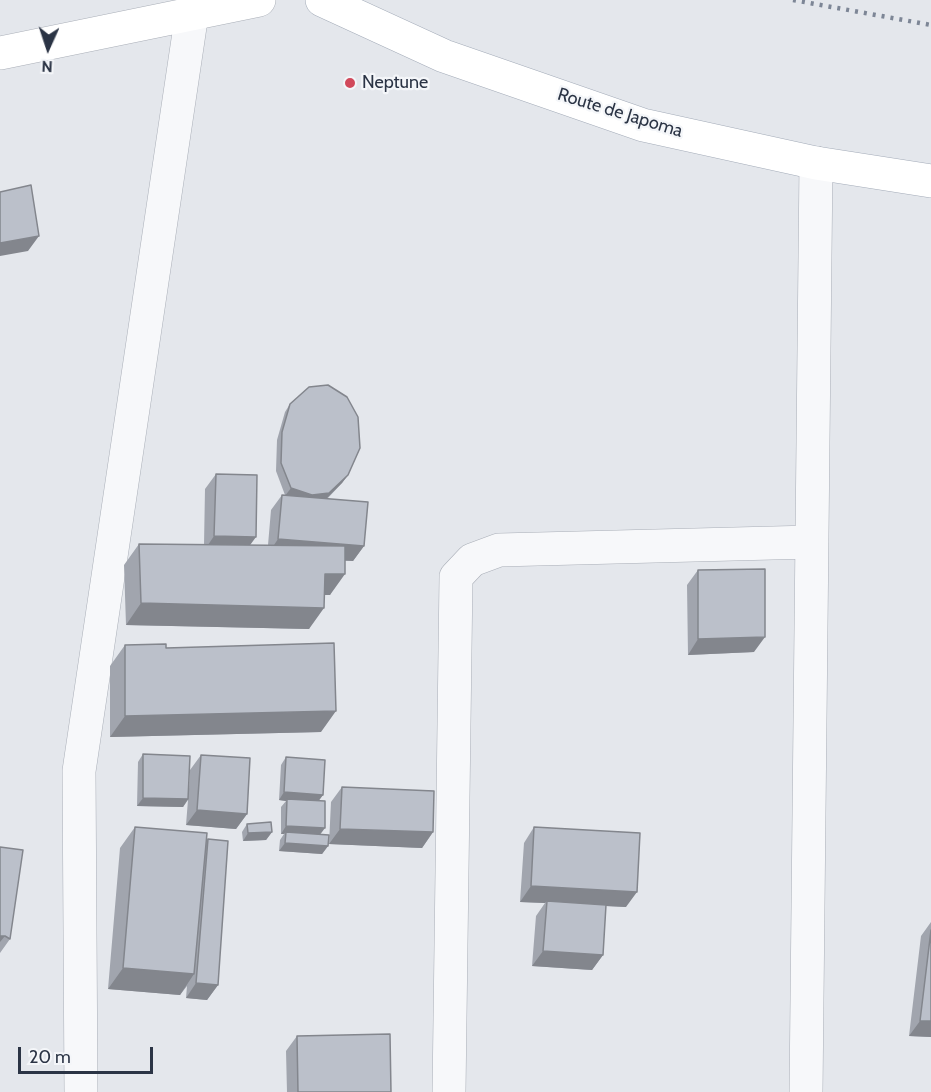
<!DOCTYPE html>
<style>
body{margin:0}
#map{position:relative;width:931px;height:1092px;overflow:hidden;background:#e4e7ec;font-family:Cabin,sans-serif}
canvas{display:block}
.north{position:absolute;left:18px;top:18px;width:60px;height:60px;-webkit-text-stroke:4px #f4f6f9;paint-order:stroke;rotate:183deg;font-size:16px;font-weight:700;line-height:24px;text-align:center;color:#2b3445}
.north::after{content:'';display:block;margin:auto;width:21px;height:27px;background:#2b3445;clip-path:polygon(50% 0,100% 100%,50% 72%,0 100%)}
.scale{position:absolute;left:18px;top:1047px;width:135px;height:27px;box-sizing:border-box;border:3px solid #2b3445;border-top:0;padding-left:8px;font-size:18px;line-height:21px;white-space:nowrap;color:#2b3445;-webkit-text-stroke:4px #f4f6f9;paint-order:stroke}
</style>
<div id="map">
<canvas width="931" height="1092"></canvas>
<div class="north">N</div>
<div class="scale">20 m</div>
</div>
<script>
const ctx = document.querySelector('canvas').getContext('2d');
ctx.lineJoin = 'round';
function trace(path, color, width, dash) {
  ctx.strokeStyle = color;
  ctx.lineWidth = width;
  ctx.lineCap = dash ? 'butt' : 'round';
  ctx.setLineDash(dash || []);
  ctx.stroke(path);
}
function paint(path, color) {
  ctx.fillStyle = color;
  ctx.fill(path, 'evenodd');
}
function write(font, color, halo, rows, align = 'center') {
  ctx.font = font + ' Cabin,sans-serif';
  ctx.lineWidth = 4.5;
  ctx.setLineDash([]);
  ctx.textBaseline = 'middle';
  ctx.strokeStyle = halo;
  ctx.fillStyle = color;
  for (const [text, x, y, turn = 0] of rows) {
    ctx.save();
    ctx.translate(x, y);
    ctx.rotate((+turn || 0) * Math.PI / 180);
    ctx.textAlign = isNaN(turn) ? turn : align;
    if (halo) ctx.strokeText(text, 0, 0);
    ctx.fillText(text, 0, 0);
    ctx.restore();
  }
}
const street = new Path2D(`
 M81,1092L79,771L192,13
 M449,1092L456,577L472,560L499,550L812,542
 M806,1092L816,163`);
const secondary = new Path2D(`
 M0,53L259,0`);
const primary = new Path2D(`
 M322,0L444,56L643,125L816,163L931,181`);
trace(street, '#a9aeb7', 34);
trace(secondary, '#a9aeb7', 34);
trace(primary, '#a3abb8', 34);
trace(street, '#f7f8fa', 33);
trace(secondary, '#fff', 33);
trace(primary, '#fff', 33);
trace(new Path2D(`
 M793,0L931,25`), '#7d8696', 4.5, [3, 6]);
paint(new Path2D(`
 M290,404L348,475L342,483L327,499L364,546L353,561H345L330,595H324L309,629L126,625L124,565L139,544L204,545L205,489L216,474L250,545H268L271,510L282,495H285L276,471L277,440L285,412Z
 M698,570L754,652L688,655L687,585Z
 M125,645L166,648L321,732L110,737V666Z
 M143,754L189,789L190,770L201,755L247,814L236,829L186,825L188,800L183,807L137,806L138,762Z
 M286,757L323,795L319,800L320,834L328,846L322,854L279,851L280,840L284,834H281V807L286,801L279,800L281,765Z
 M342,787L433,832L422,848L329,844L331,802Z
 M247,824L272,832L266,840L243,841L242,832Z
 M135,827L206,841L208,839L218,985L207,1000L186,998L187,986L180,995L108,989L120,848Z
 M534,827L626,907L606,906L603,955L592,970L532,966L536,916L545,903L520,902L524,843Z
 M0,847L10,939L0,953Z
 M931,922V1037L909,1036L921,936Z
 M297,1036L391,1092H287L286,1051Z`), '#a1a5ae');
paint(new Path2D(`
 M39,236L28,251L0,256V243Z
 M348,475L342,483L324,501L285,496L291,488Z
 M214,536L256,537L245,552L204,551Z
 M278,539L364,546L353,561L268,554Z
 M325,574H345L330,595H310Z
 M141,603L324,608L309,629L126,625Z
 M765,637L754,652L688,655L698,639Z
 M336,711L321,732L110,737L125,716Z
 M284,792L323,795L317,803L287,799L286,801L279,800Z
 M143,798L188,799L183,807L137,806Z
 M197,810L247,814L236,829L186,825Z
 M286,826L325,828L319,836L286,832L284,834H281Z
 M340,829L433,832L422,848L329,844Z
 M272,832L266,840L243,841L248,833Z
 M285,843L328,846L322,854L279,851Z
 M531,886L637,892L626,907L547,903V901L545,903L520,902Z
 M0,936H5L0,942Z
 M543,951L603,955L592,970L532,966Z
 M123,968L194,974L180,995L108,989Z
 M196,983L218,985L207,1000L186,998Z
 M920,1021H931V1037L909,1036Z`), '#83868d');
const building = new Path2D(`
 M31,185L39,236L0,243V192Z
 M328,385L347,397L358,417L360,448L348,475L329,493L312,495L291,488L281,463L282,432L290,404L309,387Z
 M216,474L257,475L256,537L214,536Z
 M282,495L368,502L364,546L278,539Z
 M139,544L345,546V574H325L324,608L141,603Z
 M765,569V637L698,639V570Z
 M334,643L336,711L125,716V645L166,644V648Z
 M143,754L190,756L188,799L143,798Z
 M201,755L250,758L247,814L197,810Z
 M286,757L325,760L323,795L284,792Z
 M342,787L434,791L433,832L340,829Z
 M287,799L325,801V828L286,826Z
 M271,822L272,832L248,833L247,824Z
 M135,827L207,833L194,974L123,968Z
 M534,827L640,833L637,892L531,886Z
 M286,832L329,835L328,846L285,843Z
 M208,839L228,841L218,985L196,983Z
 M0,847L23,850L10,939L5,936H0Z
 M547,901L606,905L603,955L543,951Z
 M931,930V1021H920Z
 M390,1034L391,1092H298L297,1036Z`);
paint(building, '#bbc0ca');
trace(building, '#83868d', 1.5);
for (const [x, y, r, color] of [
 [350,83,6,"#d1495b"]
]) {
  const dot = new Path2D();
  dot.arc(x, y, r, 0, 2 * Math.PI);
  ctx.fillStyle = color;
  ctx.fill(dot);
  trace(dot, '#f4f6f9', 2);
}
write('18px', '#2b3445', '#f4f6f9', [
 ["Neptune",362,83]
], 'left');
write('18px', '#2b3445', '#f4f6f9', [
 ["Route de Japoma",620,113,17]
]);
</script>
